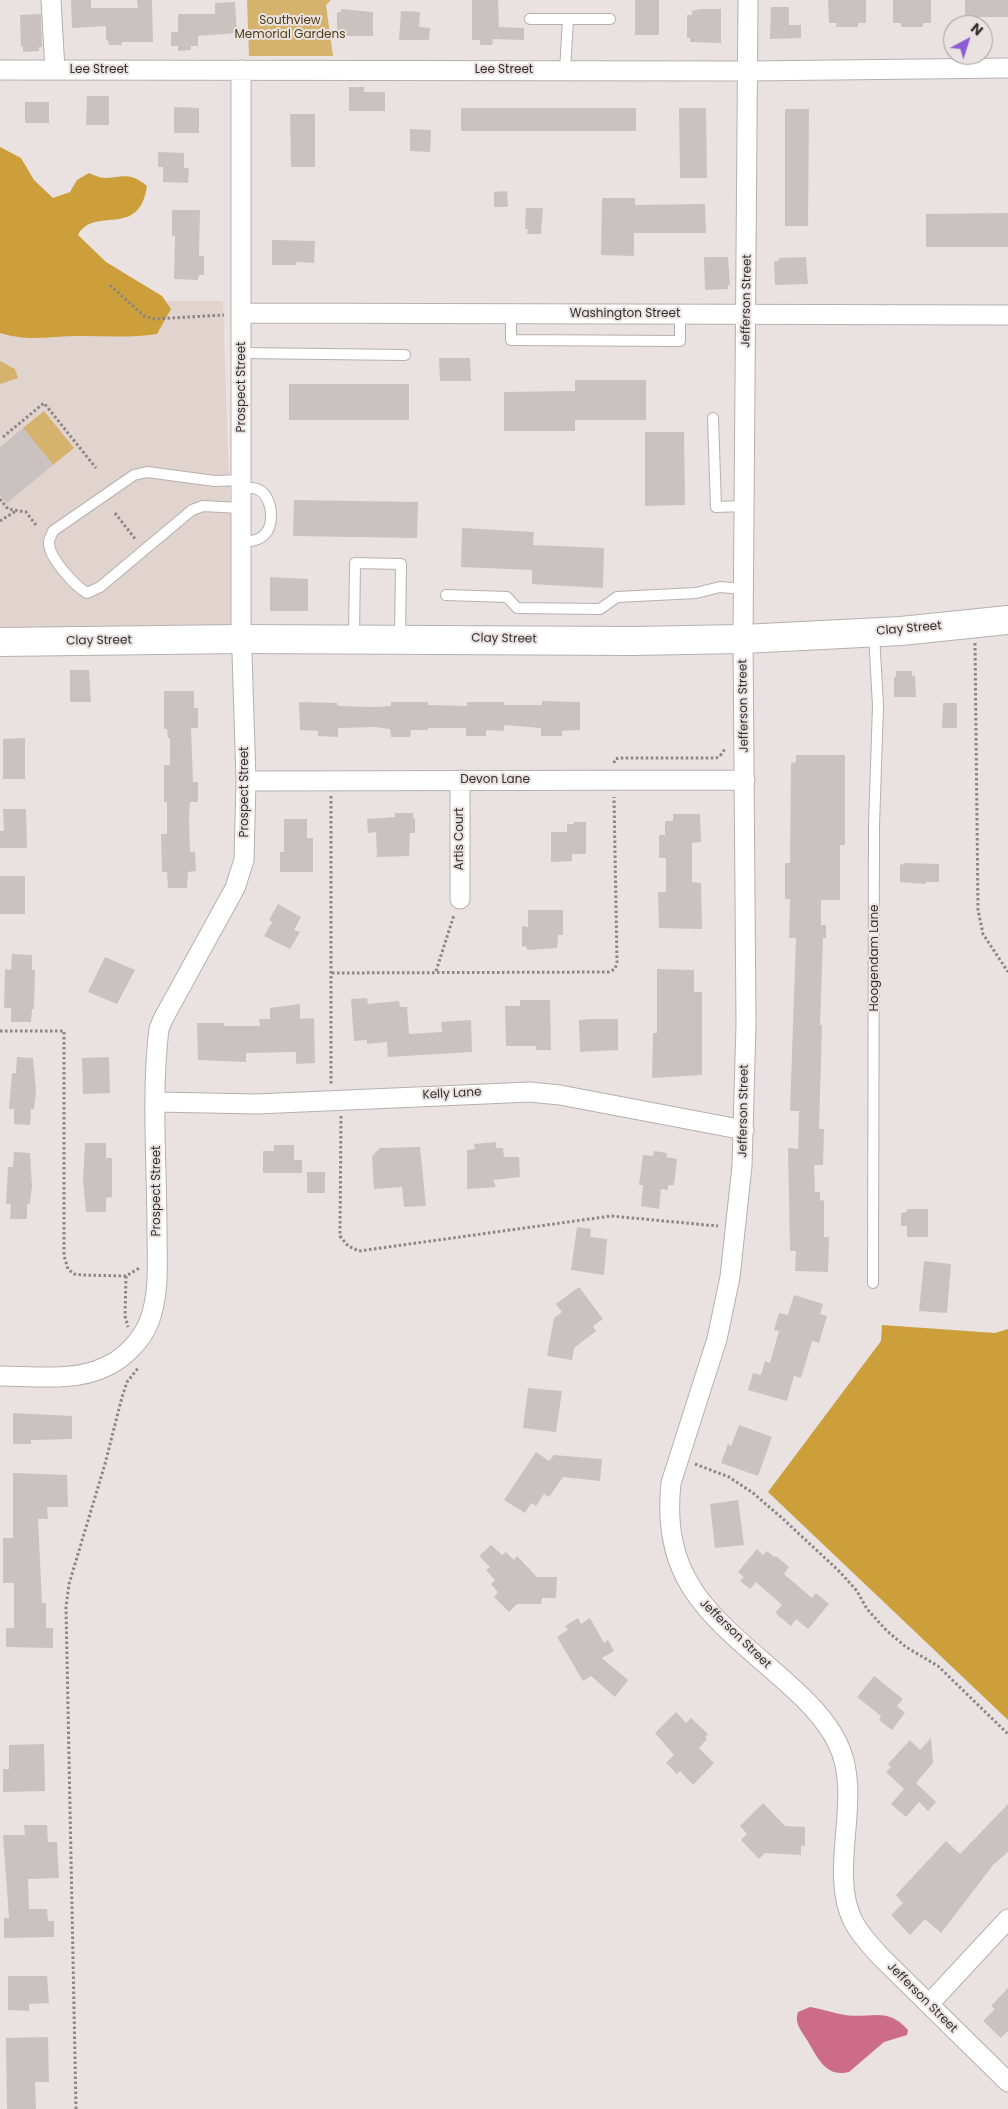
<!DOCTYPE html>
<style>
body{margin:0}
#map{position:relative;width:1008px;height:2109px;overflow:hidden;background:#e9e2e0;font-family:Poppins,sans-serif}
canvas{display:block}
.north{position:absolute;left:943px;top:15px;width:50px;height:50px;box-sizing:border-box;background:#e9e2e0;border:1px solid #9f9a99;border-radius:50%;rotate:40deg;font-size:14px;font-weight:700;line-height:20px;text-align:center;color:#312f2e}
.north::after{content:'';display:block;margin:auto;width:18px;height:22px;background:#8c5dd7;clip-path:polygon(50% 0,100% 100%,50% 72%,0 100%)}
</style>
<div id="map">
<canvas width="1008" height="2109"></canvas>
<div class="north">N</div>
</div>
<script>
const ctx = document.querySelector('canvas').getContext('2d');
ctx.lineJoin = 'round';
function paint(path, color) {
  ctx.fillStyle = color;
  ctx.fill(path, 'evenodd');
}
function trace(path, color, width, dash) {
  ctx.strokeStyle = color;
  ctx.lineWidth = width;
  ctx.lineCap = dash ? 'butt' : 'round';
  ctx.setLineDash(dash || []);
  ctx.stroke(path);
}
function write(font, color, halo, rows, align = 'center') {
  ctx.font = font + ' Poppins,sans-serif';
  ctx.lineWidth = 4;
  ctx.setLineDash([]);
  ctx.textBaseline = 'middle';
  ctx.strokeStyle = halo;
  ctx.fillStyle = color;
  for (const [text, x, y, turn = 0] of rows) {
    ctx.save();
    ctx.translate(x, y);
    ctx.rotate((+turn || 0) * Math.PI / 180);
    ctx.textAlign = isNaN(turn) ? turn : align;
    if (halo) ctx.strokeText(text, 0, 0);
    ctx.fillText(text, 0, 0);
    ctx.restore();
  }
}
paint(new Path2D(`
 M0,301H223L234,628L0,629Z`), '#e1d4ce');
paint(new Path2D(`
 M247,0H331L326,5L333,56H249Z
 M0,361L15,369L18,378L0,384Z
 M44,411L74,448L53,465L23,428Z`), '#d6b36d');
paint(new Path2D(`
 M0,147L21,158L34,180L53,198L70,192L77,180L89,173C94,175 100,178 105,178C124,177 130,172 147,186C139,240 94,205 78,235L106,262L162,296L171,309L157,334C131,338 106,336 80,336C51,336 30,342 0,333Z
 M882,1325L995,1333L1008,1329V1720L768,1492L881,1341Z`), '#cc9f3b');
paint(new Path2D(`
 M810,2007C822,2009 833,2013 845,2015C871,2019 887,2006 908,2030L907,2035L884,2042L849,2072C825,2078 817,2056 807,2040C801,2030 794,2023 798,2012Z`), '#cc6b8a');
paint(new Path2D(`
 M71,0H91V8H138L137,0H152L153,42H122V45H109L108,40H106V26L72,28Z
 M472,0H498L499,27L524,28V40L493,39L492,45H480V40H472Z
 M635,0H659V35H635Z
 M828,0H866V23H858V27H836L837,23H829Z
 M893,0H931V23H923V27H901V23H893Z
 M965,0H1008V17H965Z
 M235,2L237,33L198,36V46H191V50L178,51V46H171V32H178V14H215V3Z
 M771,7H789V25H801V38L770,39Z
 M341,9L373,12V36H337V12H341Z
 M699,9H721V43L690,42V38H687V15H692V11Z
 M401,11L420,12L419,27L430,28L429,40H399Z
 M41,14L42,47H39V51L23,52V46L21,47L20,15Z
 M349,87H364V92H385V111H349Z
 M87,96H109V125H86Z
 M25,102H49V123H25Z
 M174,107L199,108V133H174Z
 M461,108H636V131H461Z
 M679,108H706L707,178H680Z
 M785,109H809L808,226H785Z
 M290,114H315V167H291Z
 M410,129L431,130L430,152L410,151Z
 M158,152L184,153V168H189L188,183L163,182V167H158Z
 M507,191L508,207H494V192Z
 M602,198H635V205L705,204L706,233H634V256L601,255Z
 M526,208H543L541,234H527L528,229H525Z
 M172,210H200L199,256H204V275H199L198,280L174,279L175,236H172Z
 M1008,213V247H926V214Z
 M272,240L315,241L314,263L296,262V265H272Z
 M704,257H728L730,285H728V289L705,290Z
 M806,257L808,284L775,285L774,261H779V258Z
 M439,358H470L471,381H440Z
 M575,380H646V420H575V431H504V392L575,391Z
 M289,384H409V420H289Z
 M23,428L53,465L7,503L0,495V447Z
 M645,432H684L685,505L645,506Z
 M294,500L418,502L417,538L293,536Z
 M462,528L534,532L533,545L604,548L603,588L532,584V570L461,567Z
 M270,577L308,579V611H270Z
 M70,670H89L91,702H70Z
 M896,671H912V676H915L916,697H894V677H896Z
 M164,691H194V708H198V728H191L193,782H198V802H190L189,818L190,852H195L196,871L188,872L187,888H168L167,872H162L161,834H167V802H164V765H170V738H168L167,729H164Z
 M542,701L580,702V730L562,731V736H541V728L504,725V731L486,730V736H466V728H428V730H411L410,737H391L390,729L375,727L338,728V737L318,736V731L300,730L299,702L337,703L338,706L375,707L391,706V702H428V705L467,706V702H504V705H542Z
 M943,703H957V728H942Z
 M25,738V779H3V739Z
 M796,755H845V845H840V900H821V925H826V938H823L820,1025H822L819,1129H824L823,1165H814L815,1192H820V1201L824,1200V1237H829L828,1272L795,1271L796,1251H790L788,1148L798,1149L799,1111H790L796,938H789L790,899H785V863H790L791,763L796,762Z
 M3,809H26L27,848H0V831H4Z
 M395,813H413V818H415V833H410L409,856L377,857L376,832L368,833L367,819L395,817Z
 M673,814H700L701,842L692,843V882L701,883L702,929L659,928L658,892H666V858H659V835H665V821H673Z
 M284,819H307V838H313V872H280V852H284Z
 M574,822H586V854H572V861L551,862V832H567V824H574Z
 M906,863L939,864V882H926V884L900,882V865Z
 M0,876H25V914H0Z
 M278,904L301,917L294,930L300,932L290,949L264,936L272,922L269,920Z
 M528,910H563V935H558L557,948L527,950L526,946L522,947V926L528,927Z
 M12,954L32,955V970H35L34,1009H32L31,1022H11V1008H4L5,969L11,970Z
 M105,957L135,970L117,1004L88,992Z
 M657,969L694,970V992H702V1075L652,1078L653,1033H657Z
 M367,998L368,1004L399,1001L400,1007H407L409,1034L442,1032L441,1022L471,1020L472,1052L388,1057L387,1042L367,1044V1040L354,1041L351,999Z
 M520,1000H550L551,1050H536V1046H506L505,1006H520Z
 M300,1004V1019L314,1018L315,1063L296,1064V1052L246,1053V1062L198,1060L197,1023H224V1026H260L259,1019H270V1008Z
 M591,1019H618V1050L580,1052L579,1020Z
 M17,1057L33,1058L36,1091L34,1109H31L30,1125L14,1124V1109H9L12,1073H16Z
 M109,1057L110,1093L83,1094L82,1058Z
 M496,1142V1148H503L504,1157H519L520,1177L493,1180L496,1187L467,1189V1150L475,1149L474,1144Z
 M85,1143H106V1158H112V1197L106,1198V1212H86L83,1180Z
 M274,1145H294V1160H302V1173H263V1151H274Z
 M420,1147L426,1206L404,1207L402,1187L374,1189L372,1156L380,1148Z
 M654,1151L667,1153L666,1157L677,1159L674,1185H668V1190L661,1189L659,1209L641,1206L643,1185H639L643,1155L653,1156Z
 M14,1152L30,1153L32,1186L30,1204H27V1219H10L11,1204H6L8,1167H13Z
 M307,1172H325V1193H307Z
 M907,1209H928V1237H907V1226H901V1213L907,1212Z
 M577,1227L591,1229L590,1237L607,1239L604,1275L571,1270Z
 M924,1261L951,1264L947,1313L919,1311Z
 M579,1287L603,1319L593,1326L596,1331L574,1348L572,1360L547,1356L554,1318L562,1312L556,1304Z
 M794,1295L823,1304L820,1314L827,1316L819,1343L812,1341L801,1378L794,1376L787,1401L748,1390L753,1373L761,1375L765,1361L770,1363L779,1331L774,1330L779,1313L788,1315Z
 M528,1388L562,1391L556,1432L523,1428Z
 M13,1413L72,1416V1439L31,1440V1444H13Z
 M739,1425L772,1437L758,1476L721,1463L728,1444L731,1446Z
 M536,1452L549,1461L554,1455L602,1459L600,1481L563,1477L549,1497L544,1494L536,1506L531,1503L525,1513L504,1500Z
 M13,1473L67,1475L68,1507H47L48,1519H38L42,1603H46V1628H53V1648L6,1647V1628H14V1583H3V1538H13Z
 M738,1500L744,1545L715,1548L710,1504Z
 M491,1545L502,1555L506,1552L514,1560L517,1556L537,1577H557L556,1598H542L541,1604H517L509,1612L494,1597L498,1592L491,1584L495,1580L486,1570L490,1567L479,1556Z
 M757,1549L763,1555L767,1551L774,1557L776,1556L789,1567L784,1574L812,1598L816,1593L829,1604L808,1629L796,1619L791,1626L775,1613L782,1605L756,1582L750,1589L740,1581L744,1577L738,1572Z
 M578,1618L581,1624L590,1618L604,1643L608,1640L614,1651L602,1658L628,1680L615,1697L591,1676L583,1681L557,1637L568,1630L565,1626Z
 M874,1676L903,1699L897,1706L905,1713L892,1730L879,1720L881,1716L857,1697Z
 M676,1712L686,1723L691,1718L708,1734L705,1737L707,1739L699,1748L714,1763L693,1785L680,1771L677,1774L666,1763L674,1755L655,1733Z
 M931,1738L933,1763L916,1783L936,1802L928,1811L919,1802L906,1817L891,1804L904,1789L886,1772L891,1767L888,1764L910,1740L920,1750Z
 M44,1744L45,1791L3,1792V1769H9V1745Z
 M763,1803L785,1826L805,1827V1846H801V1855L765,1853L759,1859L741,1840L747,1834L740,1826Z
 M1008,1804V1852L994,1864L941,1933L925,1919L910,1935L891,1915L903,1903L896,1895L946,1841L960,1854Z
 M24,1825H47L48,1842H57L59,1878L28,1879L29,1909H47L48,1921H54V1937L4,1938V1918H9L3,1835H25Z
 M8,1976H47L49,2003L29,2004V2011L8,2010Z
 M1008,1988V2031L1001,2038L983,2021L995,2009L991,2006Z
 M48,2037L49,2082H35L36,2109H7L6,2038Z`), '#c9c2c1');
const lane = new Path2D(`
 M530,19H610
 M565,71L568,19
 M511,314V340L680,341V314
 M242,353L405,355
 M713,418L716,507L744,506
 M241,508L203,506L192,510L100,587L87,593C75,586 48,557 49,542C49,538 52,535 53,531L134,475L147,472L215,481L241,480
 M241,542C250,541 260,541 266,533C275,522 272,495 257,489C252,487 246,488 241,488
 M446,595L507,597L517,608L600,609L617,597L696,593L720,587L743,589
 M354,638L355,563L401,564L400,638
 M873,1283L874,826L878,706L874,634`);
const street = new Path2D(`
 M51,0L55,70
 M748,0L743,639L746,1024L742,1166L730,1277L717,1339L671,1483C660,1586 717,1620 786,1682C805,1699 825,1718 837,1742C865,1796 827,1868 853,1921C860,1935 871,1946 881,1957L1008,2082
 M0,70L748,71L1008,68
 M242,313L1008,315
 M246,781L745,780
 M460,899V780
 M157,1102L257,1104L530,1092L560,1095L744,1130
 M0,1376C33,1376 75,1382 105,1367C124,1359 142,1340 149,1322C160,1294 157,1260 157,1231C157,1167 151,1092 159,1029L163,1019L235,888L244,860L246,781L241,621V70
 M929,2004L1008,1919`);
const secondary = new Path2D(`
 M0,642L241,639L632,641L743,639L901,631L1008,620`);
trace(lane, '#b6b0ad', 12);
trace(street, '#b6b0ad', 21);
trace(secondary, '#b6b0ad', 30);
trace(new Path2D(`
 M110,285L144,316L154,319L224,315
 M3,437L44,403L96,468
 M0,499L8,509L26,512L36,525
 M115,513L136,540
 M0,521L16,511
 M975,643L978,910L983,934L1008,972
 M614,763L615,759L619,758H716L720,756L725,749
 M331,796V1085
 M436,971L454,915
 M332,973L609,972L615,969L617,962L614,797
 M0,1031H64V1256L68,1269L74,1274L82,1275L126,1276L141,1267
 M341,1116L340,1236L348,1246L359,1251L611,1216L718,1226
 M126,1276L125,1316L128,1327
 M695,1464L729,1477L753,1493L782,1518L840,1572L857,1591L867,1609L887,1631L906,1647L938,1666L1008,1734
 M76,2109L66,1607L69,1584L105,1464L122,1397L127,1382L139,1367`), '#8b8685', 3, [2.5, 2.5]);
trace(lane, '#fff', 10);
trace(street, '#fff', 19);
trace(secondary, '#fff', 28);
write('12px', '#513e15', '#e9e2e0', [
 ["Southview",290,21],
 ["Memorial Gardens",290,35]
]);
write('12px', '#312f2e', '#e9e2e0', [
 ["Lee Street",99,70],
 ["Lee Street",504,70],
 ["Jefferson Street",747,301,-89],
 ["Washington Street",625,314],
 ["Prospect Street",242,387,-90],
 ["Clay Street",909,629,-5],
 ["Clay Street",504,639,1],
 ["Clay Street",99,641,-1],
 ["Jefferson Street",744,706,-91],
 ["Devon Lane",495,780],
 ["Prospect Street",245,792,-90],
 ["Artis Court",460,839,-90],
 ["Hoogendam Lane",875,958,-90],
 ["Kelly Lane",452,1094,-3],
 ["Jefferson Street",744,1111,-89],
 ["Prospect Street",157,1191,-90],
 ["Jefferson Street",735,1634,44],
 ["Jefferson Street",922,1998,45]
]);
</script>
